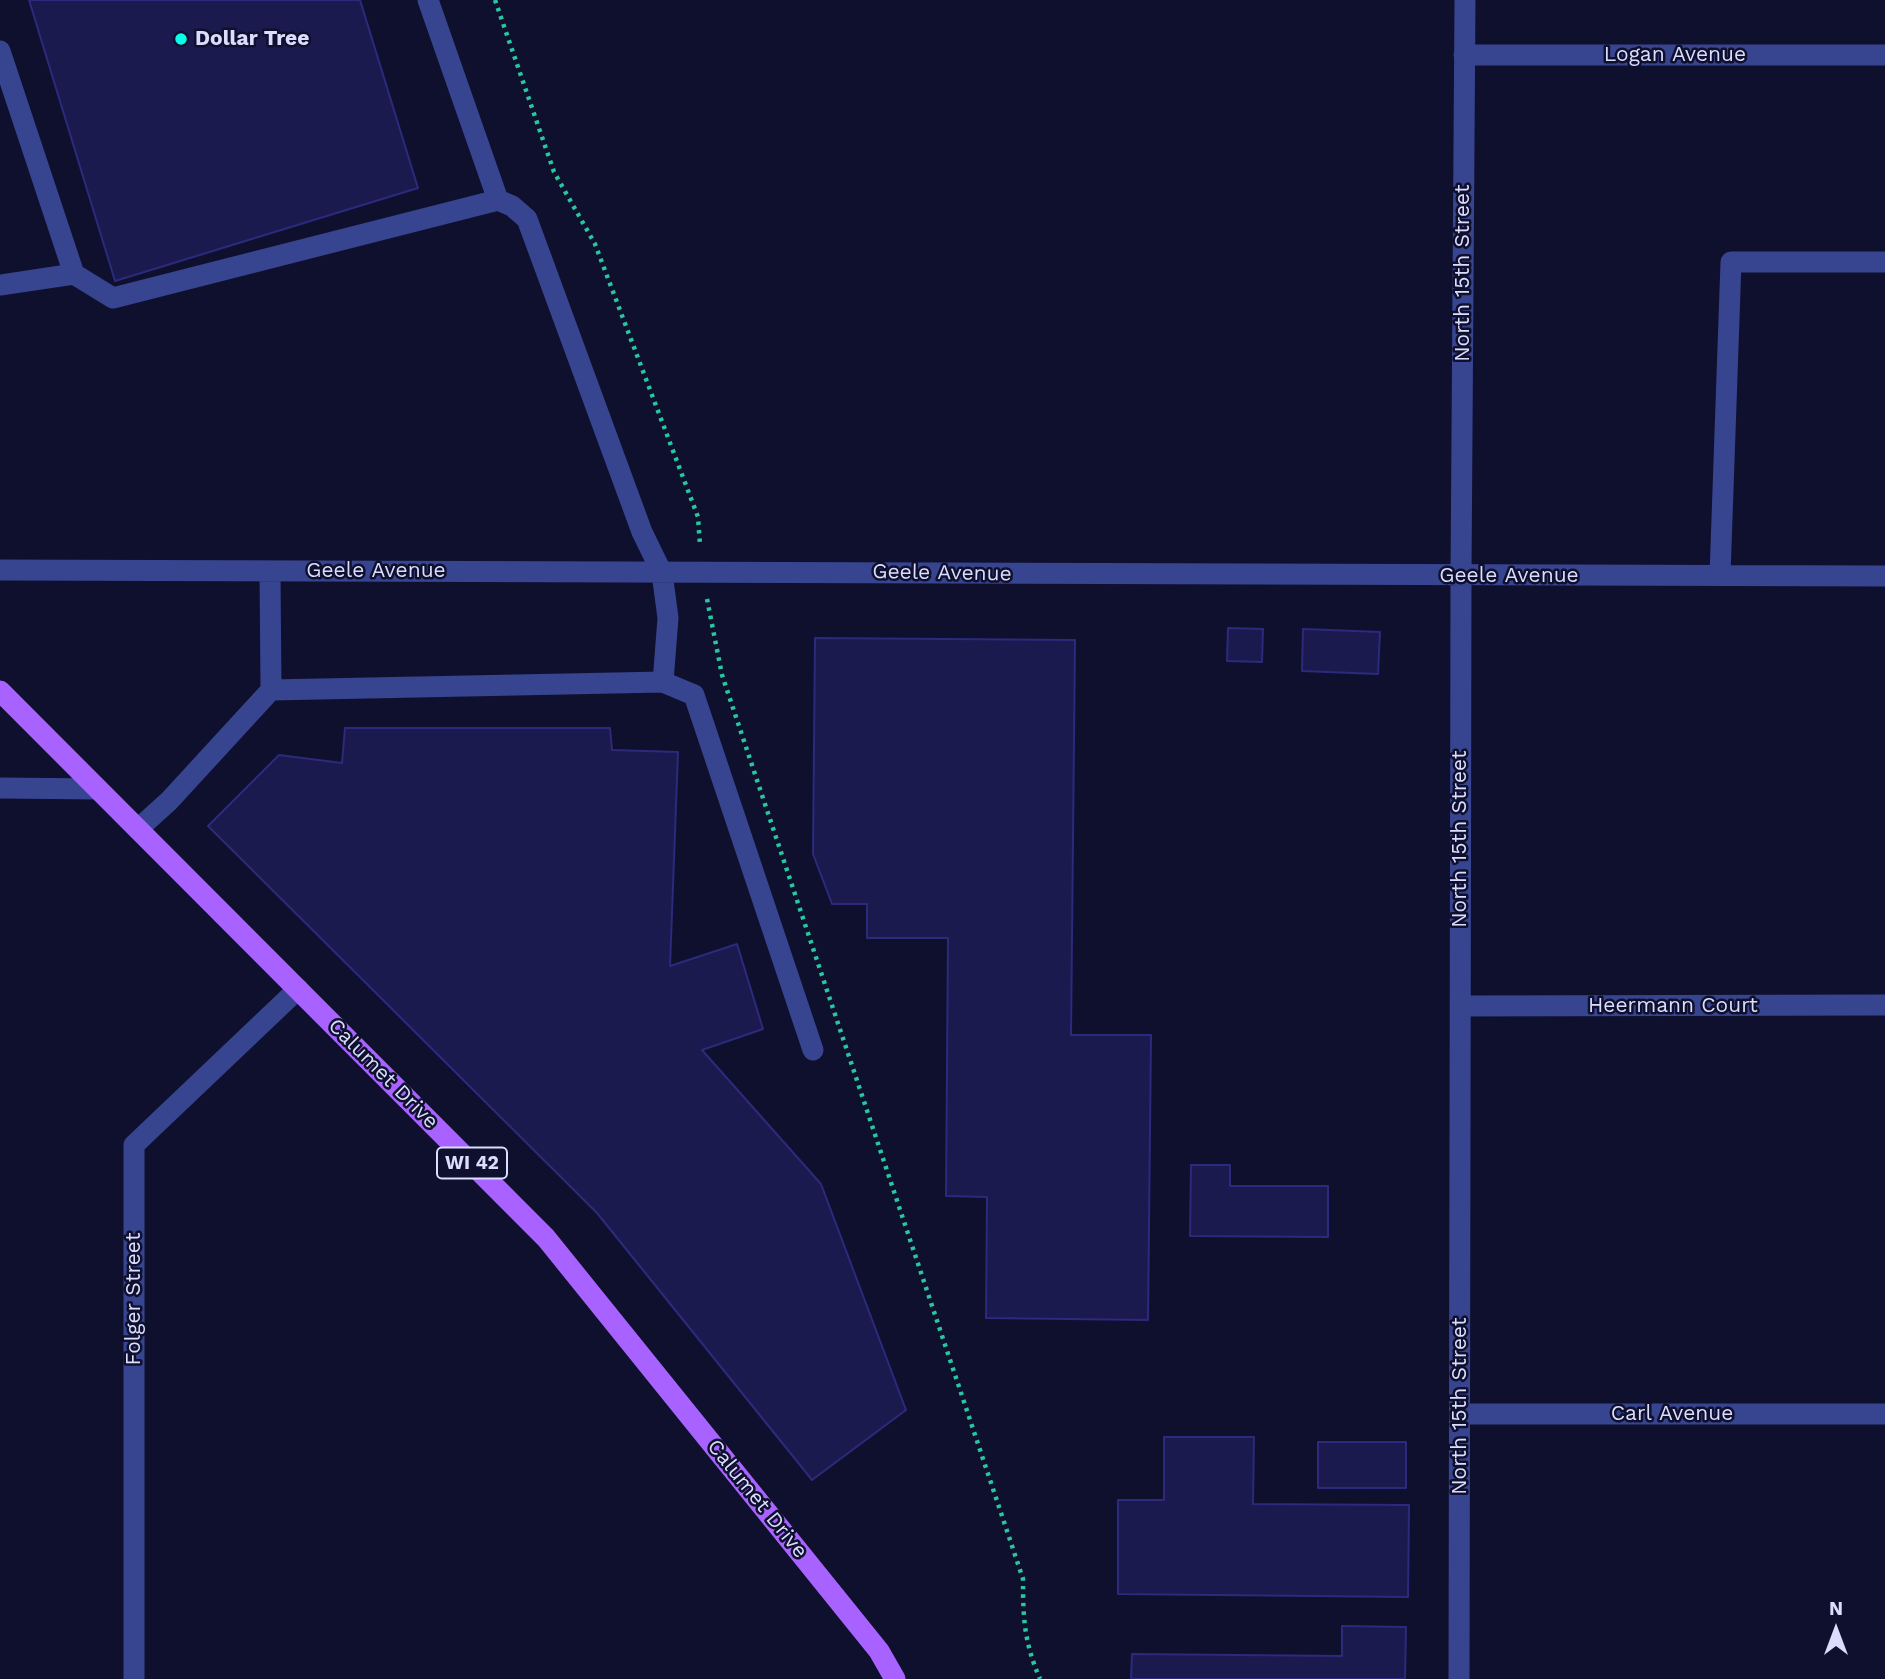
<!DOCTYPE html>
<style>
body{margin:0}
#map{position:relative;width:1885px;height:1679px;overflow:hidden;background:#0f102d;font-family:"Work Sans",sans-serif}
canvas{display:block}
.north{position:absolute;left:1801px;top:1595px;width:70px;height:70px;-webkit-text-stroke:5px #0f102d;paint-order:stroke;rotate:0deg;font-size:19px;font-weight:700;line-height:28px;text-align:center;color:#dbddff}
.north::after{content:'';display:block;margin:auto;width:24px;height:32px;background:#dbddff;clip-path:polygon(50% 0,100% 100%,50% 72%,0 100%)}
</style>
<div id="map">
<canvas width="1885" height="1679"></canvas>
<div class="north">N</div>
</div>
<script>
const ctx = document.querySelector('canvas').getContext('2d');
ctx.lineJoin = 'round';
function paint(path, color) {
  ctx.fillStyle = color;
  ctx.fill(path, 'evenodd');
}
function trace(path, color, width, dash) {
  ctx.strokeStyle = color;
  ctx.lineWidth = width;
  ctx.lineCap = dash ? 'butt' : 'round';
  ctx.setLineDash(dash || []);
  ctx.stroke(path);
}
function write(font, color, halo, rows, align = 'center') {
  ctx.font = font + ' "Work Sans",sans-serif';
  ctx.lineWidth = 5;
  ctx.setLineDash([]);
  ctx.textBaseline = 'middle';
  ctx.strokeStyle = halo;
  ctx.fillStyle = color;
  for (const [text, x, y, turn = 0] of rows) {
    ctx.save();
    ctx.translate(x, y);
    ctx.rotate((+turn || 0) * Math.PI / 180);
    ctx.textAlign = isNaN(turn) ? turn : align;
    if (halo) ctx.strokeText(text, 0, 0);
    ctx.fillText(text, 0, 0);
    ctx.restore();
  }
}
const building = new Path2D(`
 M29,0H360L418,188L115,281Z
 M1228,628L1263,629L1262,662L1227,661Z
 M1303,629L1380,632L1378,674L1302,671Z
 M815,638L1075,640L1071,1035H1151L1148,1320L986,1318L987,1197L946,1196L948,938H867V904H832L813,854Z
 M345,728H610L612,750L678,752L670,966L737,944L763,1029L702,1050L821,1184L906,1410L812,1480L597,1213L208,826L279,755L342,763Z
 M1191,1165H1230V1186H1328V1237L1190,1236Z
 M1164,1437H1254L1253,1504L1409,1505L1408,1597L1118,1594V1500H1164Z
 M1318,1442H1406V1488H1318Z
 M1342,1626L1406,1627L1405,1679H1131L1132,1654L1342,1656Z`);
paint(building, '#1b1a4f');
trace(building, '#2b2a7d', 2);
trace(new Path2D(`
 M495,0L554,172L595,244L698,517L700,545
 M707,599L722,675L1023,1579C1023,1618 1024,1642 1040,1679`), '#27c7a0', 4.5, [3.5, 5]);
trace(new Path2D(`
 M428,0L498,200
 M0,51L74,274L0,285
 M1464,55H1885
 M74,274L113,298L498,200L512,206L527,219L642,532L662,573L668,618L663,682L271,690L270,571
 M0,570L1885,576
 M1720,575L1731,262H1885
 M663,682L694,695L813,1050
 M0,788L98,789
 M138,829L169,801L271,690
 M1460,1006L1885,1005
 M1460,1414H1885
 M134,1679V1145L298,989
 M1459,1679L1461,576L1465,0`), '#37448f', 21);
trace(new Path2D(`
 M0,691L546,1238L879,1651L895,1679`), '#a762ff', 21);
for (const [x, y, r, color] of [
 [181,39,7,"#07ffea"]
]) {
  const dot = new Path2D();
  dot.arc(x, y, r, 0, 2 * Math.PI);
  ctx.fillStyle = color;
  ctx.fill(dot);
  trace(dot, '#0f102d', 2.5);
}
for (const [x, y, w] of [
 [472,1163,70]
]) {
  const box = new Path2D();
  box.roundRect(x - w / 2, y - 15.5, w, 31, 5);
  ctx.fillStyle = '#0f102d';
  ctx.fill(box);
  trace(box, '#dbddff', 2);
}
write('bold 19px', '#dbddff', null, [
 ["WI 42",472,1163]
]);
write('bold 21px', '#dbddff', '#0f102d', [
 ["Dollar Tree",195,39]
], 'left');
write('21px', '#dbddff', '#0f102d', [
 ["Logan Avenue",1675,55],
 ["North 15th Street",1463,273,-90],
 ["Geele Avenue",376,571],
 ["Geele Avenue",942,573,1],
 ["Geele Avenue",1509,576],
 ["North 15th Street",1460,839,-90],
 ["Heermann Court",1673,1006],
 ["Calumet Drive",383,1074,45],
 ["Folger Street",134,1299,-90],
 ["North 15th Street",1460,1406,-90],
 ["Carl Avenue",1672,1414],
 ["Calumet Drive",757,1499,51]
]);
</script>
